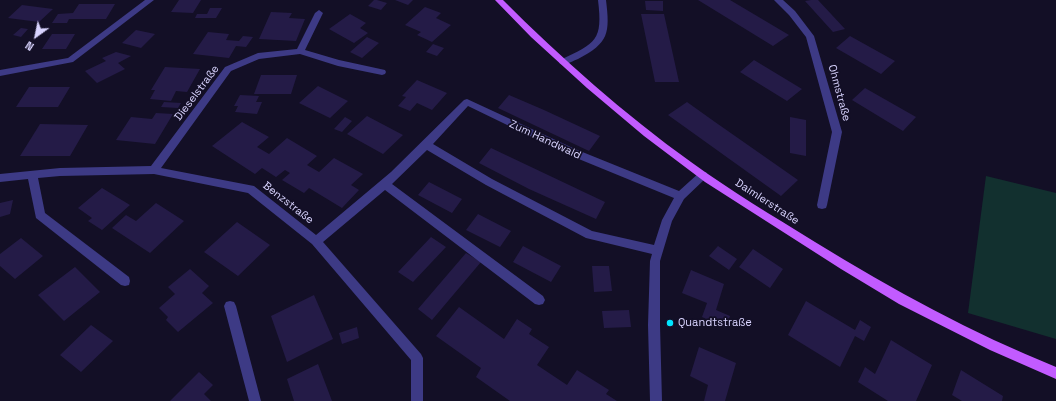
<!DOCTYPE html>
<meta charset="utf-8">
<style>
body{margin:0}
#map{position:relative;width:1056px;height:401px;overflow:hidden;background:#130f26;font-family:"Space Grotesk",sans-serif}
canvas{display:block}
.north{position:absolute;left:16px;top:16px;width:40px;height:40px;-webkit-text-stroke:3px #130f26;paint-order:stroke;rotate:213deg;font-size:11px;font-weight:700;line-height:16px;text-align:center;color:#d9d4ff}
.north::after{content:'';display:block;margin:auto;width:14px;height:18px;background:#d9d4ff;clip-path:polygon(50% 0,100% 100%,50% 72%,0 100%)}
</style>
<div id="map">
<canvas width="1056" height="401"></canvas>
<div class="north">N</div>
</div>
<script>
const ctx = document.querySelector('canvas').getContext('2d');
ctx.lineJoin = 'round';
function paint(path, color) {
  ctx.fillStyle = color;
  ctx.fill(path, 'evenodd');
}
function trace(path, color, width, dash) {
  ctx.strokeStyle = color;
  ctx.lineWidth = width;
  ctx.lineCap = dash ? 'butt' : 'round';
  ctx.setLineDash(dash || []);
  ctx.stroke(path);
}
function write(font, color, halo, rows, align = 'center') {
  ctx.font = font + ' "Space Grotesk",sans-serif';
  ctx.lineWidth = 3.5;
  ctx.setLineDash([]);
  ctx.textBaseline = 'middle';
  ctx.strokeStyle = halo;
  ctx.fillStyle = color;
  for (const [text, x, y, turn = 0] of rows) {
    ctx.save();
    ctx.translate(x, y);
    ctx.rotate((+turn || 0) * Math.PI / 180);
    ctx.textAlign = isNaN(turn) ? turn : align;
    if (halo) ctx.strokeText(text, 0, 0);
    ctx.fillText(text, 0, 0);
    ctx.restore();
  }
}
paint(new Path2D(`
 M986,176L1056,193V339L968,313Z`), '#12302f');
paint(new Path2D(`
 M179,0H201L193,13L171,12Z
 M374,0H377L387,3L381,10L368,6Z
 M395,0H413L408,5Z
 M698,0H730L789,35L773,46Z
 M811,0H818L845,29L833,32L805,1Z
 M645,1H663V11L646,10Z
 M79,4H115L106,19H69L67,23H52L58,14L73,13Z
 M22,5L53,9L39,22L8,18Z
 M425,7L441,13L436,18L451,25L432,42L417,35L421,32L405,25Z
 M210,8H222L216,18H195L197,14H207Z
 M271,12L292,13L289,18L305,19L296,41L259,39Z
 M350,14L366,23L360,28L368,33L354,43L329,29Z
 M641,14H664L679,82H655Z
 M21,28L28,29L21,37L13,35Z
 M136,30L155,34L141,48L122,43Z
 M208,32L229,34L226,40L239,41L243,36L253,37L246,47L236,46L229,58L193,54Z
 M52,34H75L66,49H42Z
 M850,36L895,61L881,74L836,48Z
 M367,37L379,43L362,58L350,52Z
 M433,44L444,48L437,56L426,52Z
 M116,52L131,56L118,63L125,69L97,83L85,71L106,61L102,58Z
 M754,60L802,89L787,101L740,72Z
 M165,67L200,69L187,92L176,91L171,101L150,99L155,90H151Z
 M261,75H297L291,94H254Z
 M417,80L447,93L432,110L417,103L410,111L398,106L406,97L402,96Z
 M318,86L348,101L330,118L299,103Z
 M29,87H70L58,107H16Z
 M865,88L916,117L903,131L852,100Z
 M240,95L259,96L256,102H262L257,114L235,112L238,106H234Z
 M509,95L544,110L600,136L589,151L498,108Z
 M164,102L181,103L178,108L161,107Z
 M687,102L715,122L798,180L781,196L668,115Z
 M156,113L173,114L155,144L116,140L131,117L152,119Z
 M367,116L403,135L383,154L347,134Z
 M345,117L352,121L342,132L334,129Z
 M790,117L806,120V156L790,153Z
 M242,122L269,137L257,147L269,154L287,138L317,156L307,165L319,172L334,158L363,174L351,185L359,190L342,208L309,188L304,193L282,180L290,173L285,170L276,177L262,168L255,174L212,146Z
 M40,124L88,125L70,156H20Z
 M491,148L605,202L596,219L529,189L479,163Z
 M429,182L462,199L452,213L418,195Z
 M102,188L130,205L102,230L88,221L92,218L78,208Z
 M13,200L10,214L0,217V203Z
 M156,203L184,221L150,253L112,228L126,215L136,221Z
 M478,214L511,231L500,247L466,230Z
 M237,222L270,245L238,276L204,252Z
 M431,237L446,247L413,282L398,272Z
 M21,238L43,256L15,279L0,266V254Z
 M523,246L561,266L551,282L513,262Z
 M718,246L737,259L729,270L709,256Z
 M753,249L783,269L770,288L739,267Z
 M466,253L481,262L432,320L418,309Z
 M592,266H609L612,291L594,292Z
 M75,267L100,292L64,321L38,295Z
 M190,269L209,286L202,293L213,303L178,332L166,320L168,317L159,308L175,294L168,287Z
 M691,270L724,284L716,310L730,316L726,328L702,317L707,303L682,293Z
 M314,295L333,339L287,362L271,316Z
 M806,301L855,330L860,320L871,327L864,341L855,336L840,367L788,335Z
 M459,307L504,339L517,319L532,329L529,334L549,347L537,365L567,385L577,370L609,390L606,394L617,401H510L476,377L481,368L436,336Z
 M629,310L631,327L604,328L602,311Z
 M91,325L113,341L81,372L60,355Z
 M357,327L359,338L342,344L339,333Z
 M891,340L932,365L916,401H888L858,382L865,367L875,374Z
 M699,347L736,363L725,401H704L708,385L690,376Z
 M318,364L332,401H294L287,379Z
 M961,370L1003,396L1002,401H962L952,395Z
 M199,372L213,385L204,394L211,401H170Z`), '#241b47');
paint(new Path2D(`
 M145,0H154L73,62L0,76V70L68,58Z
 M598,0H606C610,33 609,43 578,59C572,61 566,66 560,64L559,62L560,60C596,43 603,41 598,0Z
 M774,0H783L795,11L814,36L842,132L827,205L826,208L822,209L818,208L817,205L832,132L806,37L789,15Z
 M319,10L323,13L305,50L339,60L385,70L386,72L385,74L382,75L338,66L300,54L259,59L231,71L161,168L254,186L316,235L391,172L464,100L467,99L575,149L679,191L700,172H706L708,175L706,178L684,199L672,221L660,261V325L662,401H650L648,325L650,261L652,254L586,238L486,185L427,150L392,184L543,296L545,300L543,304L539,305L535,304L385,190L323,242L421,354L423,358V401H411V360L312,244L248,193L154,174L60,176L38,178L45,213L129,277L130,281L129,285L125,286L121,285L36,218L28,179L0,182V174L60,168L151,166L225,67L258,53L297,49L315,13ZM468,106L569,155L674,198L662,220L654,245L592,231L492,179L433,144Z
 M230,301L234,302L236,306L261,401H249L224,306L226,302Z`), '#3d3a85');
paint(new Path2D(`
 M495,0H503C561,58 624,114 691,162C731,191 773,216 815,242C893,290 972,333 1056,367V379L990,350L899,304L841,269L705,182L644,136L587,88L531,37Z`), '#c25bff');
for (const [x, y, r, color] of [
 [670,323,4,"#00e5ff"]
]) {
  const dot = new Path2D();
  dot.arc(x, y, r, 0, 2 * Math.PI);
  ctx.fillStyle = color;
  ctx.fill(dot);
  trace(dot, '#130f26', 1.5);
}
write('11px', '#d9d4ff', '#130f26', [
 ["Dieselstraße",197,93,-53],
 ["Ohmstraße",839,93,75],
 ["Zum Handwald",545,140,25],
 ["Daimlerstraße",767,202,33],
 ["Benzstraße",288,203,38]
]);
write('11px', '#d9d4ff', '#130f26', [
 ["Quandtstraße",678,323]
], 'left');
</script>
